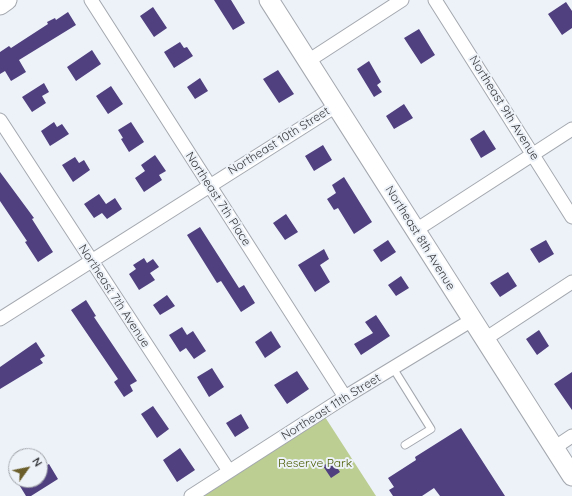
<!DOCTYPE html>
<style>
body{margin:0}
#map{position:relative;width:572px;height:496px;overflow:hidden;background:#edf2f9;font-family:Quicksand,sans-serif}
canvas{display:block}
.north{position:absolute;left:8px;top:448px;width:40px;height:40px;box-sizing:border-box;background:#edf2f9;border:1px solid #a4a8ad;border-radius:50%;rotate:57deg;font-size:11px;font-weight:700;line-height:16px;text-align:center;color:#37393c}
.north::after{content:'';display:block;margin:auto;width:14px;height:18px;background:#6b5e2b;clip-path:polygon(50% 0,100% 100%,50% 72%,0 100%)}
</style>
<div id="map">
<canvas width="572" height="496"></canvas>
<div class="north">N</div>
</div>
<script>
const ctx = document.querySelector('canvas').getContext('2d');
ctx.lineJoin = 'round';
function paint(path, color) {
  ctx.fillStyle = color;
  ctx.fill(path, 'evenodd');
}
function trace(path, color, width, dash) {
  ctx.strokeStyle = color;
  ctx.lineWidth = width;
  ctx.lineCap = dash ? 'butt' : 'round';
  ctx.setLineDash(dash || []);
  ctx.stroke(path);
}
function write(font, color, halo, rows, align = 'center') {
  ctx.font = font + ' Quicksand,sans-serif';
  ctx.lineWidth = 4;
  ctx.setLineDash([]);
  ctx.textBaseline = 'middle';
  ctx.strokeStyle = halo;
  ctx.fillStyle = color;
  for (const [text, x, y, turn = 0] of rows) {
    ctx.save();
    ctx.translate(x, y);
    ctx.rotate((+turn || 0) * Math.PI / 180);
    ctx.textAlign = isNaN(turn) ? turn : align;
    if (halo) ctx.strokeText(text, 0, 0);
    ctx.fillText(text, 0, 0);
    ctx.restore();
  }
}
paint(new Path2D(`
 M325,417L376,496H204Z`), '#bcce92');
paint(new Path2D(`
 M214,0H231L245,23L233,30Z
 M566,2L572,11V28L562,35L548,14Z
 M153,7L167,28L154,37L140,16Z
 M68,12L76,25L19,60L26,72L11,81L5,71L0,74V52L9,46L11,48L48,24L47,22L55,18L56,20Z
 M419,29L435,55L421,64L404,38Z
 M180,42L184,48L187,47L193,56L174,68L164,52Z
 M92,50L101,64L76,81L67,67Z
 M369,61L381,82L377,85L382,92L374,97L357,69Z
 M278,70L294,94L279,103L263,79Z
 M200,78L208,91L195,99L187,87Z
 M44,83L49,92L42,96L46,103L32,112L22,97Z
 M111,86L123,104L108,114L96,96Z
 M404,104L413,118L394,129L386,116Z
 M54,122L57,127L62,124L69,134L50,146L41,131Z
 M131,122L144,142L129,152L121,139L123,138L118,130Z
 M484,130L496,149L481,158L470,139Z
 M323,145L332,160L314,171L305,156Z
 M155,155L166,171L159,175L162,180L144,192L135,178L145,171L141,165Z
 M75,157L79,163L84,160L90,170L73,182L62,165Z
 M0,172L34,218L32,219L53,252L38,262L25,242L27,241L0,201Z
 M344,177L372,222L354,234L338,208L334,210L327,199L336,193L332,185Z
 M99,194L106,204L115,198L122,209L107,219L102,213L94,218L84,204Z
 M286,214L298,232L285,240L273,223Z
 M200,227L239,288L244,285L255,303L241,312L221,281L217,283L187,235Z
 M388,240L396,252L381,262L373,250Z
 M546,240L554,254L539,263L530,249Z
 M324,249L329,259L320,265L330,282L315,292L298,265Z
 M144,258L147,263L153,259L159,267L150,273L155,280L139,290L129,274L136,269L133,265Z
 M508,272L517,286L500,297L490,283Z
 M401,276L409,288L396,296L388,285Z
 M167,295L175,306L160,315L153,305Z
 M86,300L96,316L94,317L137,381L130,385L133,391L124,397L114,382L118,379L71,310Z
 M376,315L390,336L361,355L354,344L373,333L365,322Z
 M182,327L187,335L193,331L206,351L194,359L186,348L180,352L169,335Z
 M539,330L549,346L537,355L526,339Z
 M271,331L281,347L265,358L255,342Z
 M36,342L45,356L40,359L43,363L0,389V367Z
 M212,368L224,387L209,397L197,377Z
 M297,371L309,389L287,404L274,385Z
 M572,372V410L554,384Z
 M153,406L169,429L157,438L141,414Z
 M241,414L249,428L235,437L226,423Z
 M461,428L505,496H440L434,488L422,496H393L389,490L394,487L388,478L416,460L415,457Z
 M180,448L195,470L177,482L163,460Z
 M332,460L340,472L331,478L323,466Z
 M49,464L58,479L31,496H26L18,483L23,480H40V469Z`), '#50407f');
const lane = new Path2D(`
 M393,368L431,429L405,445`);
const street = new Path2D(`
 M91,0L345,397
 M435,0L572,217
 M308,61L402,0
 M0,120L229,471
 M416,230L572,129
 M0,319L336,106
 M485,339L572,282
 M554,448L572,436
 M191,496L345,397L472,320`);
const secondary = new Path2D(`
 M269,0L572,476
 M0,5L7,0`);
trace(lane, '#a4a8af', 9);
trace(street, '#a4a8af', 15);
trace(secondary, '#a4a8af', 21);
trace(lane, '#fff', 7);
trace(street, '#fff', 13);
trace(secondary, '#fff', 19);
write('12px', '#37393c', '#edf2f9', [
 ["Northeast 9th Avenue",504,108,58],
 ["Northeast 10th Street",279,141,-32],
 ["Northeast 7th Place",218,199,57],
 ["Northeast 8th Avenue",420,238,58],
 ["Northeast 7th Avenue",114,296,57],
 ["Northeast 11th Street",331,407,-32]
]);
write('12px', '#4c5e04', '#edf2f9', [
 ["Reserve Park",315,463]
]);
</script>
